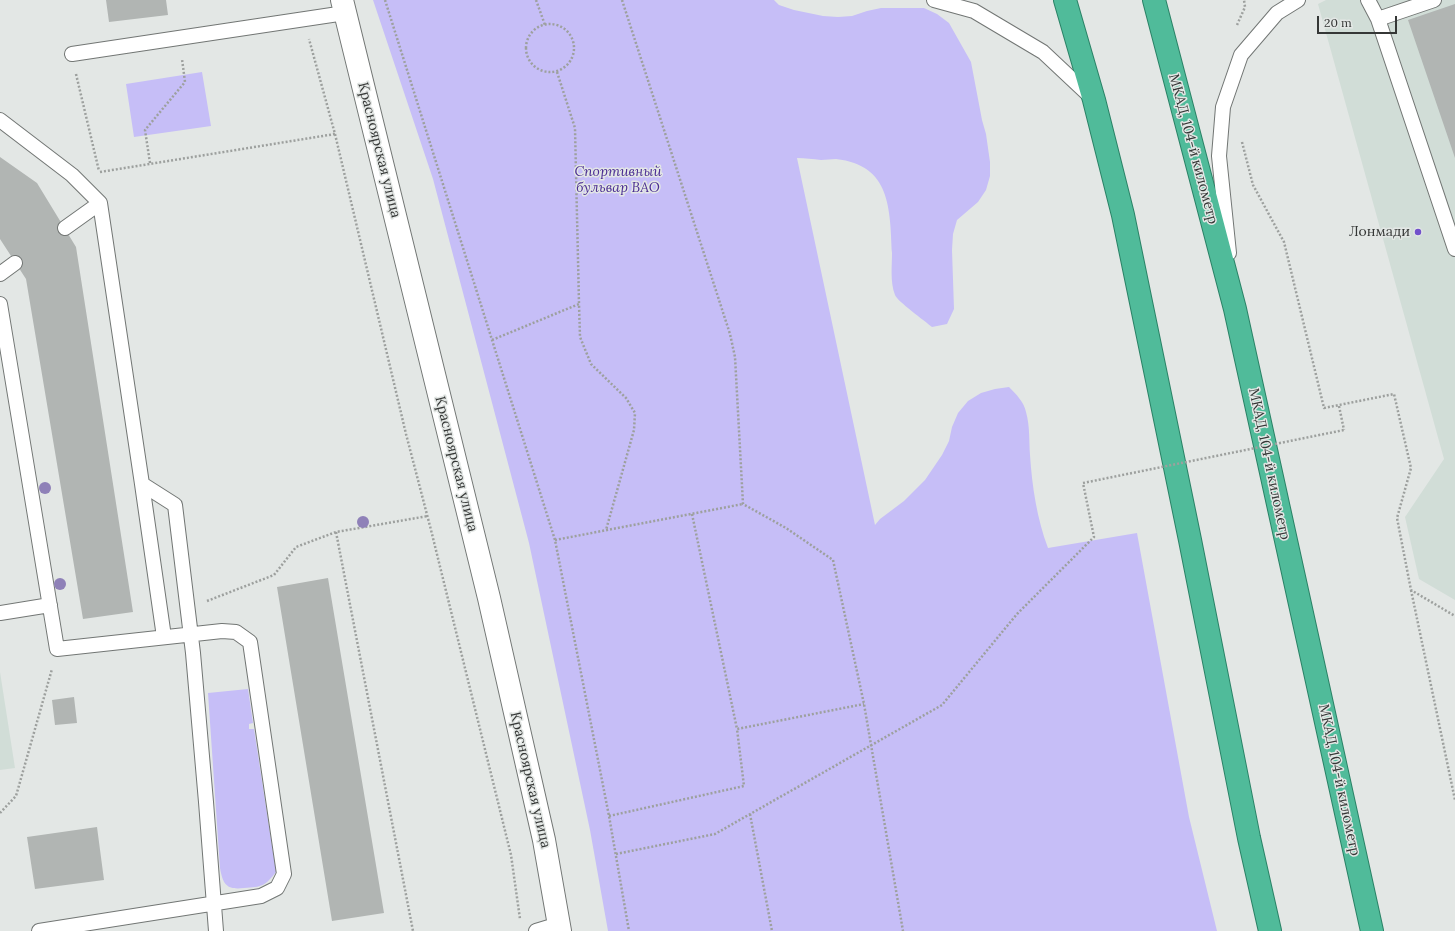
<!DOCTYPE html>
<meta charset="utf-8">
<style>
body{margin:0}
#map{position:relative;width:1455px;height:931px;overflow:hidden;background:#e3e7e5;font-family:Lora,serif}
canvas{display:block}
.scale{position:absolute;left:1317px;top:16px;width:80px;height:18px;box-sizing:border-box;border:2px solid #353736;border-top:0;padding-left:5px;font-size:12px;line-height:14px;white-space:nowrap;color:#353736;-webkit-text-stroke:3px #e3e7e5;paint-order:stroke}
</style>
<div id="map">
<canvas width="1455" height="931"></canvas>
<div class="scale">20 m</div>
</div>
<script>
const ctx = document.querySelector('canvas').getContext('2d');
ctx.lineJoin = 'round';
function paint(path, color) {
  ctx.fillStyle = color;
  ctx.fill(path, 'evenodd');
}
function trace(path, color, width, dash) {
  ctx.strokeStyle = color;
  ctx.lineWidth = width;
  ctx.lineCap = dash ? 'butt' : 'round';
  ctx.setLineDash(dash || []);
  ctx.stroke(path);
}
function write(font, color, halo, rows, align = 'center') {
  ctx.font = font + ' Lora,serif';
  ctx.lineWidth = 3;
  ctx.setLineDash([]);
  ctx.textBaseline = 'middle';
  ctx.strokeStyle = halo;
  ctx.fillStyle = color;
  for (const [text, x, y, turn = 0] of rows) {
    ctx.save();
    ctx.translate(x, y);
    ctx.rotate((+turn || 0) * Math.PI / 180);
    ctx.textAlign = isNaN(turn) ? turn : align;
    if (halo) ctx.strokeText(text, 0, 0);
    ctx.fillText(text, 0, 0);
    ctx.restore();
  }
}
paint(new Path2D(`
 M1326,0H1455V600L1419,579L1405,517L1444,459L1318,4Z
 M0,672L15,768L0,770Z`), '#d1ddd7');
paint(new Path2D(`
 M373,0H774L779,5L794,10L823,16L838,17L852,16L867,11L881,8H924L937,14L949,23L971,62L982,120L986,134L990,162V176L986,190L978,202L957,220L953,234L952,250L954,309L947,324L932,327C925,321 897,301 895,295C890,282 892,266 892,253C890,209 891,165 836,159C831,159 826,160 821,160C813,159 805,158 797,158L875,525L880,519L904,501L925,480L942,455L949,441L952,427L958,413L968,401L981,393L995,389L1009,387C1016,394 1024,402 1026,412C1030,426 1029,441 1030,455C1032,486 1037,519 1048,548L1137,533L1189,817L1217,931H608L590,830L529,543L433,179Z
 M202,72L211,126L134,137L126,84Z
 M248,689L253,723L249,724V729H254L276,872C265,886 262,887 244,888C227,890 223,885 220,868L208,693Z`), '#c6bef7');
paint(new Path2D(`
 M106,0H166L168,15L109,22Z
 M1455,4V158L1408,20Z
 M0,157L37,183L76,247L133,612L83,619L26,279L0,239Z
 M328,578L384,913L332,921L277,587Z
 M74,697L77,723L55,725L52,700Z
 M97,827L104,880L35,889L27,837Z`), '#b1b5b3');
const service = new Path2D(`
 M934,0L974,11L1043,52L1092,98
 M1368,0L1378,19
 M1434,0L1378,19L1455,249
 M72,54L345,13
 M0,120L72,175L100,203L142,484L175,505L193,653L206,802L216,931
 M65,228L100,203
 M1229,253L1219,156L1223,107L1241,55L1277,13L1298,0
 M0,274L15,263
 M0,304L57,649L222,631L236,632L250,642L284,874L277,888L261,896L39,931
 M142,484L164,637
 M0,613L50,605
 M536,931L559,924`);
const tertiary = new Path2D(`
 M342,0L489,598L544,840L560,931`);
const trunk = new Path2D(`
 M1065,0L1094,100L1123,215L1190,540L1249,838L1270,931
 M1154,0L1235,309L1372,931`);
trace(service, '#727674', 16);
trace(tertiary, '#727674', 24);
trace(trunk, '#2a8266', 24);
trace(new Path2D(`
 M385,0L555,540L609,816L629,931
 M536,0L545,25
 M622,0L730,334L735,357L743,504L786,528L833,560L864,704L903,931
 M526 48a24 24 0 1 1 48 0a24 24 0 1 1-48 0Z
 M1237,25L1245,7L1244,0
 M557,72L575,128L579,304
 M76,74L99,171
 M335,134L406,434L431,530L511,855L520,919
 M1242,142L1253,185L1284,242L1324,408L1394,394L1411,468L1397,518L1411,590L1455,616
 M150,163L145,130L185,82L182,59
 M100,172L335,134L309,39
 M492,340L579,304L580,337L591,364L626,398L635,413L634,430L606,530
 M1339,406L1344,430
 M692,514L737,729
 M336,532L413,931
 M555,540L743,504
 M1411,590L1455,800
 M207,601L274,575L296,547L336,532L428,516
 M0,813L16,796L52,669
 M750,814L772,931
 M609,816L744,786L737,729L864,704
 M616,854L715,834L942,705L1017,614L1094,537L1083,483`), '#9da09e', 2.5, [2, 2]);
trace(service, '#fff', 14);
trace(tertiary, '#fff', 22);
trace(trunk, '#50bb9a', 22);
trace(new Path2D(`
 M1083,483L1344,430`), '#9da09e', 2.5, [2, 2]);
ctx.fillStyle = '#8f81b8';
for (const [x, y] of [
 [45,488],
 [363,522],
 [60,584]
]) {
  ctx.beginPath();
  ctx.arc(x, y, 6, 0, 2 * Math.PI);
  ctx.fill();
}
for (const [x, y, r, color] of [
 [1418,232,4,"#7151cb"]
]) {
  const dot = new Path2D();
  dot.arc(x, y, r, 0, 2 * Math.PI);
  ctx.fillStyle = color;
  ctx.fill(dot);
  trace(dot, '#e3e7e5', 1.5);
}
write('14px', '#353736', '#e3e7e5', [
 ["МКАД, 104-й километр",1193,149,75],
 ["Красноярская улица",379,150,76],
 ["Красноярская улица",456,464,76],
 ["МКАД, 104-й километр",1269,464,78],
 ["Красноярская улица",530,780,77],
 ["МКАД, 104-й километр",1339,780,78]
]);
write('italic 14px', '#4b2d93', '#e3e7e5', [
 ["Спортивный",618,172],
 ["бульвар ВАО",618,188]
]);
write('14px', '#353736', '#e3e7e5', [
 ["Лонмади",1410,232]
], 'right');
</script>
